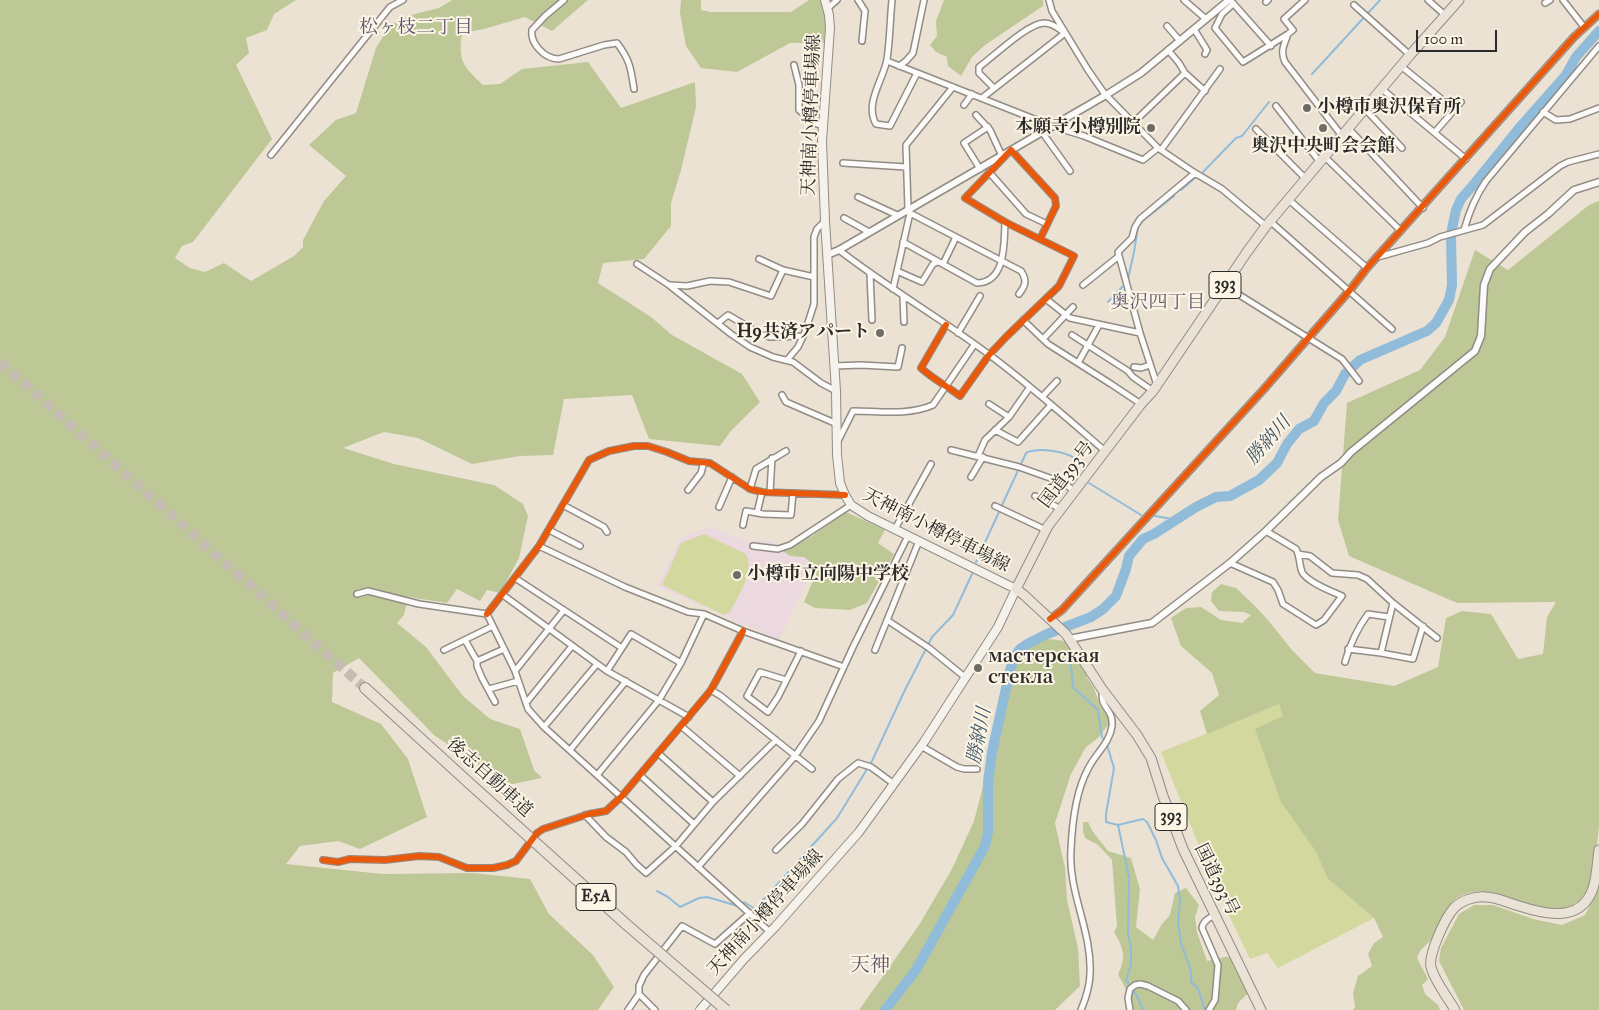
<!DOCTYPE html>
<meta charset="utf-8">
<style>
body{margin:0}
#map{position:relative;width:1599px;height:1010px;overflow:hidden;background:#ece2d4;font-family:"IM FELL Great Primer",serif}
canvas{display:block}
.scale{position:absolute;left:1416px;top:30px;width:81px;height:22px;box-sizing:border-box;border:2px solid #2b2b2b;border-top:0;padding-left:6px;font-size:15px;line-height:18px;white-space:nowrap;color:#2b2b2b;-webkit-text-stroke:4px #fcf5e5;paint-order:stroke}
</style>
<div id="map">
<canvas width="1599" height="1010"></canvas>
<div class="scale">100 m</div>
</div>
<script>
const ctx = document.querySelector('canvas').getContext('2d');
ctx.lineJoin = 'round';
function paint(path, color) {
  ctx.fillStyle = color;
  ctx.fill(path, 'evenodd');
}
function trace(path, color, width, dash) {
  ctx.strokeStyle = color;
  ctx.lineWidth = width;
  ctx.lineCap = dash ? 'butt' : 'round';
  ctx.setLineDash(dash || []);
  ctx.stroke(path);
}
function write(font, color, halo, rows, align = 'center') {
  ctx.font = font + ' "IM FELL Great Primer","Noto Serif JP",serif';
  ctx.lineWidth = 4;
  ctx.setLineDash([]);
  ctx.textBaseline = 'middle';
  ctx.strokeStyle = halo;
  ctx.fillStyle = color;
  for (const [text, x, y, turn = 0] of rows) {
    ctx.save();
    ctx.translate(x, y);
    ctx.rotate((+turn || 0) * Math.PI / 180);
    ctx.textAlign = isNaN(turn) ? turn : align;
    if (halo) ctx.strokeText(text, 0, 0);
    ctx.fillText(text, 0, 0);
    ctx.restore();
  }
}
paint(new Path2D(`
 M710,526L747,542L769,541L816,564L779,640L657,586L680,539Z`), '#ecd9e0');
paint(new Path2D(`
 M704,534L746,554C755,572 738,596 730,612L724,615L662,585L681,543Z
 M1279,704L1284,716L1314,847L1328,879L1374,918L1278,968L1267,953L1250,959L1218,893L1161,752Z`), '#d3d89e');
paint(new Path2D(`
 M0,0H296L274,14L267,30L246,38L249,53L236,65L272,139L193,242L182,246L175,258L190,268L205,272L224,263L251,281L294,256L303,247V240L324,201L346,176L309,145L336,120L356,113L376,48L390,25L411,15L439,8L452,0H588L552,31L525,17L484,29L462,33C458,61 463,66 483,85L500,84L522,69L588,62L621,108L695,82L696,107L681,170L671,203V226L644,259L603,263L598,283L651,317L672,335L742,374L760,402L730,432L720,446L649,439L632,395L564,399L553,455L520,456L472,464L418,438L384,432L343,448L394,464L494,485L523,504L528,516L519,558L500,593L487,590L480,601L457,589L447,603L408,597L404,615L397,623L426,647L463,696L490,719L520,729L534,770L542,778L508,785L434,735L359,658L333,673L332,702L381,724L408,759L427,817L360,849L338,841L300,846L286,864L383,874L473,873L530,879L549,914L593,955L614,987L598,1010H0Z
 M681,0H701V10L710,12H791L809,0H820L826,14L824,43H790L737,72L701,68L686,46L680,13Z
 M944,0H1043V6L985,45L972,57L961,76L948,66L947,57L936,52L930,45L937,36L936,21Z
 M1599,201V826C1597,843 1595,877 1587,890C1584,896 1579,901 1574,904C1536,929 1497,873 1457,898C1444,907 1442,924 1434,937C1431,941 1426,944 1423,948C1420,950 1419,954 1417,958L1428,979L1422,985L1425,994L1438,1005L1440,1010H1353L1355,1007L1353,993L1358,976L1372,966L1368,954L1374,943L1383,937L1374,918L1328,879L1315,850L1281,802L1255,729L1283,716L1279,704L1207,734L1200,711L1219,695L1212,673L1181,646L1171,618L1186,608L1201,607L1221,620L1242,623L1251,615L1244,612L1219,611L1211,601L1212,592L1221,584L1236,588L1254,605L1268,620L1292,650L1315,673L1394,686L1438,667L1446,618L1462,611L1491,614L1518,659L1543,654L1547,617L1556,602L1457,603L1349,556L1338,520L1347,403L1420,370L1445,337L1475,250L1508,270L1589,205Z
 M846,512L885,530L878,543L894,554L867,603L850,610L815,608L804,602L818,569L804,557L790,556L783,551L812,536Z
 M1049,639L1072,642L1083,651L1087,678L1094,688L1100,706L1111,721L1098,738L1086,747L1071,774L1055,823L1065,868L1067,900L1078,948L1080,986L1055,1010H859L919,925L952,869L974,821L1002,714C1005,696 1016,652 1033,643C1038,641 1044,640 1049,639Z
 M1083,822H1088L1093,832L1108,851L1131,858L1140,889L1136,927L1153,940L1162,924L1170,915L1175,893L1186,888L1199,905L1195,917L1197,932L1207,961L1225,957H1231L1248,993L1238,1003L1236,1010H1134C1133,997 1123,986 1118,974C1127,957 1123,947 1114,932L1117,926L1112,860L1098,845L1085,838L1083,831Z
 M1599,888V1010H1464L1439,961L1441,948L1459,914L1474,905H1493L1533,919L1562,925L1585,915Z`), '#bdc896');
trace(new Path2D(`
 M1312,74L1380,0
 M1203,172L1236,138L1242,136L1269,102
 M1181,190L1196,177
 M1140,223L1174,196
 M1128,279L1134,252L1138,227
 M1108,302L1123,286
 M1089,483L1141,515
 M1155,516L1178,520
 M976,562L1026,453C1038,447 1065,451 1076,459C1079,461 1080,466 1082,469
 M1068,625L1071,629
 M1070,657L1073,687L1098,710L1102,737L1105,741
 M1107,745L1114,768L1106,814V822L1118,825L1143,819L1147,822L1156,840L1162,858L1178,886L1180,901L1178,922L1181,943L1191,971V982L1198,989L1205,1010
 M1118,825L1129,877L1128,934L1131,948V965L1126,980L1137,996L1143,1010
 M657,891L668,897L680,907L699,898L707,897L738,906
 M744,902L755,909L837,818L872,761L903,694L932,637L953,615L972,574`), '#90bcda', 2);
trace(new Path2D(`
 M885,1010L916,970L985,846L988,832V782L992,752L1010,670L1015,656L1020,649L1029,643L1047,634L1091,617L1103,609L1116,596L1126,569L1129,556L1143,539L1154,534L1196,507L1216,497L1230,496L1259,480L1277,463L1287,444L1299,429L1314,421L1324,403L1336,391L1345,374L1360,360L1427,331L1436,323L1449,300L1452,285L1451,234L1456,210L1461,199L1475,183L1521,126L1566,75L1576,57L1599,31`), '#90bcda', 10);
trace(new Path2D(`
 M0,362L365,688`), '#c5bdb2', 10, [10, 5]);
const minor = new Path2D(`
 M564,0L545,16L532,30C530,44 545,59 559,59L604,45L617,43C630,60 631,69 634,89
 M858,0L865,11L862,41
 M892,0C890,20 890,40 887,59C884,79 864,103 876,124L890,126L917,73
 M1049,0L1052,11L1088,70L1104,93L1158,148L1195,173L1222,189L1266,226
 M1184,0L1206,19
 M1428,0L1446,16
 M1563,0L1584,27
 M1232,2L1271,46
 M1266,2L1268,0
 M1545,3L1550,0
 M1233,4L1222,14L1215,28L1243,62L1288,34C1284,45 1280,51 1285,62L1342,136
 M1354,5L1410,55
 M828,8L837,0
 M1167,26L1180,41
 M1194,29L1207,50L1205,54
 M1288,34L1293,30L1284,19L1305,0
 M887,61L1052,126L1084,136L1143,160L1158,148
 M794,65L799,85V110L817,124L823,126
 M899,66L906,61L913,53L924,0
 M1401,66L1455,110
 M1185,73L1205,91
 M994,88L979,73V67C993,57 1028,23 1044,23C1051,23 1057,27 1062,31
 M1382,89L1466,159
 M982,98L1065,33
 M964,105L972,94
 M1276,106L1320,162
 M1365,109L1402,148
 M1543,112L1556,120L1570,119L1599,108
 M976,115L990,130L1002,156
 M1133,123L1185,73L1179,63L1168,50
 M1256,129L1306,179
 M1349,129L1423,208
 M1042,132L1070,171
 M1435,132L1461,102
 M1161,150L1220,69
 M271,155L390,7L403,0
 M1325,157L1401,231
 M843,163L906,167
 M980,169L964,143L988,127
 M989,172L1026,214L1047,224
 M858,197L897,215
 M1289,200L1367,268
 M910,213L1021,271C1027,280 1026,285 1019,294
 M844,218L869,232
 M1271,222L1392,329
 M1464,230C1469,212 1475,197 1486,181L1599,46
 M903,242L977,283C1006,282 1004,244 1005,222
 M839,250C888,288 942,319 991,356C1031,386 1068,419 1105,451
 M1378,257L1428,243L1440,237L1483,225L1560,166L1568,162L1599,154
 M759,259L783,270L814,277
 M637,264L669,285L731,334L750,347L773,357L793,362L821,383L836,391
 M943,264L956,237
 M897,271L922,282L933,264L938,262
 M870,274L872,320
 M670,285L687,286L710,281L729,282L771,296L783,270
 M1083,285L1119,256
 M1225,286L1342,359L1359,381
 M893,289L910,213L908,209L906,145L953,87
 M903,296L904,322
 M1046,299L1070,318L1140,333
 M1023,320L1048,344L1111,384L1141,404
 M718,323L728,315L757,332L770,337L803,336
 M946,325L921,368C933,379 947,386 960,396L989,355L1006,337L1059,286L1074,256L1005,222L965,198L1011,150L1055,198L1056,206L1040,239
 M958,333L980,296
 M1072,335L1128,371L1133,377L1153,391
 M1043,339L1073,307
 M787,360L798,347L805,332L814,304V237L817,229L825,221
 M1078,363L1099,325
 M834,366L861,365L898,367L902,348
 M1134,367L1141,368L1150,365
 M1157,385L1140,333L1118,252L1132,238L1135,227L1140,219L1195,173
 M782,395L786,402L837,424
 M1042,397L1057,381
 M989,404L1009,417
 M995,430L1018,442L1051,405
 M838,441L853,411C879,411 908,416 933,405L974,345
 M951,450L1019,467L1064,483L1074,491
 M978,456L985,440L1009,417L1030,387
 M971,477L983,457
 M750,489L756,469L786,451
 M688,490L701,473L704,462
 M770,492L772,458
 M1035,496L1061,509
 M563,505L604,527L607,532
 M995,506L1046,530
 M719,507L732,477
 M757,513L762,492
 M743,525L746,511L763,514L791,515L793,493
 M895,529L931,464
 M549,530L580,546
 M539,546L625,587L688,612L704,614L743,631L844,667
 M753,546L778,549L790,545L851,505
 M1298,554L1310,556L1332,573L1358,575L1367,579L1393,603L1437,638
 M1230,563L1273,582L1278,590L1283,604L1316,625L1324,620L1342,596C1331,591 1307,582 1302,572C1299,564 1300,556 1296,549L1266,531
 M515,578L622,648
 M357,594L368,591L419,604L487,614
 M503,595L607,671L689,717
 M487,614L539,546L589,460L609,451L634,446H648L667,452L689,461L710,463L750,489L762,492L845,495
 M487,614L515,671L528,709L544,727L770,932
 M887,620L929,648L966,678
 M465,640L477,661V666L482,678L495,702
 M1348,649L1381,653L1413,659L1423,626
 M444,650L493,626
 M875,650L919,541
 M1381,653L1393,603
 M477,661L504,649
 M1345,662C1350,644 1357,629 1368,614L1389,617
 M515,671L564,610
 M607,671L631,634L681,663
 M786,680L760,672L747,696L768,712L778,697L801,651
 M489,689L518,681
 M711,690L721,696L812,769
 M526,703L572,646
 M681,726L740,776
 M544,727L597,664
 M921,746L957,767L964,769H977
 M570,750L626,681
 M658,753L713,802
 M598,774L659,700L681,663L704,614
 M640,775L694,824
 M585,815L606,837L626,852L636,864L646,873L676,846L713,802L776,740
 M776,850L802,824L838,779L858,763L871,767L894,784
 M323,860L338,862L350,859L385,860L419,856L439,857L467,868H493L507,865L516,861L537,833L543,829L589,814L606,811L622,796L711,690L743,631
 M698,867L795,756L819,721L853,647L908,536
 M628,1010L639,994
 M655,1010L639,994V986L644,975L682,926L715,944L750,913
 M1081,1010C1086,998 1090,986 1090,973C1092,931 1068,892 1071,850C1072,825 1076,791 1088,769C1095,754 1110,743 1112,726C1113,713 1107,711 1103,702C1102,699 1102,694 1102,690
 M1130,1010L1128,998L1130,989L1135,985L1140,984L1148,986L1178,1001L1186,1010
 M1209,1010L1215,1000L1218,965L1202,928C1203,921 1209,918 1215,915`);
const tertiary = new Path2D(`
 M827,255L839,250L1106,95L1141,73L1229,0
 M1050,619L1062,610L1264,389L1350,290L1367,268L1574,37L1599,14
 M1069,639L1152,623L1230,563L1266,531L1321,477L1341,463L1351,452L1475,351L1481,336L1484,285L1490,269L1525,232L1548,214L1574,190L1599,182`);
const secondary = new Path2D(`
 M700,1010L744,959L775,927L859,832L924,742L998,627L1016,589L868,516L851,505L845,495L840,483L837,455L836,391L825,221L822,141L830,28L829,15L825,0`);
const trunk = new Path2D(`
 M1261,1010L1183,849L1163,796L1151,758L1137,735L1102,689L1066,634L1024,595L1016,589L1048,526L1141,404L1153,391L1247,252L1266,226L1410,55L1459,0
 M1455,1010C1448,998 1434,980 1431,967C1428,955 1445,918 1454,908C1462,900 1475,896 1486,897C1496,897 1509,903 1519,906C1544,914 1579,923 1592,891C1597,879 1597,863 1599,850`);
const motorway = new Path2D(`
 M365,688L468,782`);
trace(minor, '#918c85', 8);
trace(tertiary, '#918c85', 9);
trace(secondary, '#918c85', 10);
trace(trunk, '#918c85', 11);
trace(motorway, '#918c85', 12);
trace(minor, '#fcfbf9', 5);
trace(tertiary, '#fcfbf9', 6);
trace(secondary, '#f5f1eb', 8);
trace(trunk, '#ebe2d7', 9);
trace(motorway, '#ebe2d7', 10);
const motorwayBridge = new Path2D(`
 M468,782L627,925L726,1010`);
trace(motorwayBridge, '#918c85', 12, []);
trace(motorwayBridge, '#ebe2d7', 10);
trace(new Path2D(`
 M946,325L921,368C933,379 947,386 960,396L989,355L1006,337L1059,286L1074,256L1005,222L965,198L1011,150L1055,198L1056,206L1040,239
 M487,614L539,546L589,460L609,451L634,446H648L667,452L689,461L710,463L750,489L762,492L845,495
 M1050,619L1062,610L1264,389L1350,290L1367,268L1574,37L1599,14
 M323,860L338,862L350,859L385,860L419,856L439,857L467,868H493L507,865L516,861L537,833L543,829L589,814L606,811L622,796L711,690L743,631`), '#e8590c', 6);
for (const [x, y, r, color] of [
 [1307,108,5,"#6f6b66"],
 [1151,128,5,"#6f6b66"],
 [1323,128,5,"#6f6b66"],
 [880,333,5,"#6f6b66"],
 [737,575,5,"#6f6b66"],
 [978,668,5,"#6f6b66"]
]) {
  const dot = new Path2D();
  dot.arc(x, y, r, 0, 2 * Math.PI);
  ctx.fillStyle = color;
  ctx.fill(dot);
  trace(dot, '#fcf5e5', 2);
}
for (const [x, y, w] of [
 [1225,285,32],
 [1171,817,32],
 [596,897,40]
]) {
  const box = new Path2D();
  box.roundRect(x - w / 2, y - 13.5, w, 27, 4);
  ctx.fillStyle = '#fcf5e5';
  ctx.fill(box);
  trace(box, '#2b2b2b', 1);
}
write('bold 16px', '#2b2b2b', null, [
 ["393",1225,285],
 ["393",1171,817],
 ["E5A",596,897]
]);
write('bold 18px', '#2b2b2b', '#fcf5e5', [
 ["小樽市奥沢保育所",1317,108],
 ["本願寺小樽別院",1141,128,"right"],
 ["奥沢中央町会会館",1323,147,"center"],
 ["H9共済アパート",870,333,"right"],
 ["小樽市立向陽中学校",747,575],
 ["мастерская",988,658],
 ["стекла",988,679]
], 'left');
write('18px', '#2b2b2b', '#fcf5e5', [
 ["天神南小樽停車場線",812,115,-88],
 ["国道393号",1067,475,-53],
 ["天神南小樽停車場線",936,531,27],
 ["後志自動車道",489,778,42],
 ["国道393号",1216,880,64],
 ["天神南小樽停車場線",766,913,-48]
]);
write('19px', '#5e586f', '#fcf5e5', [
 ["松ヶ枝二丁目",416,28],
 ["奥沢四丁目",1158,303]
]);
write('italic 19px', '#415869', '#fcf5e5', [
 ["勝納川",1269,441,-49],
 ["勝納川",980,736,-79]
]);
write('20px', '#5e586f', '#fcf5e5', [
 ["天神",870,966]
]);
</script>
